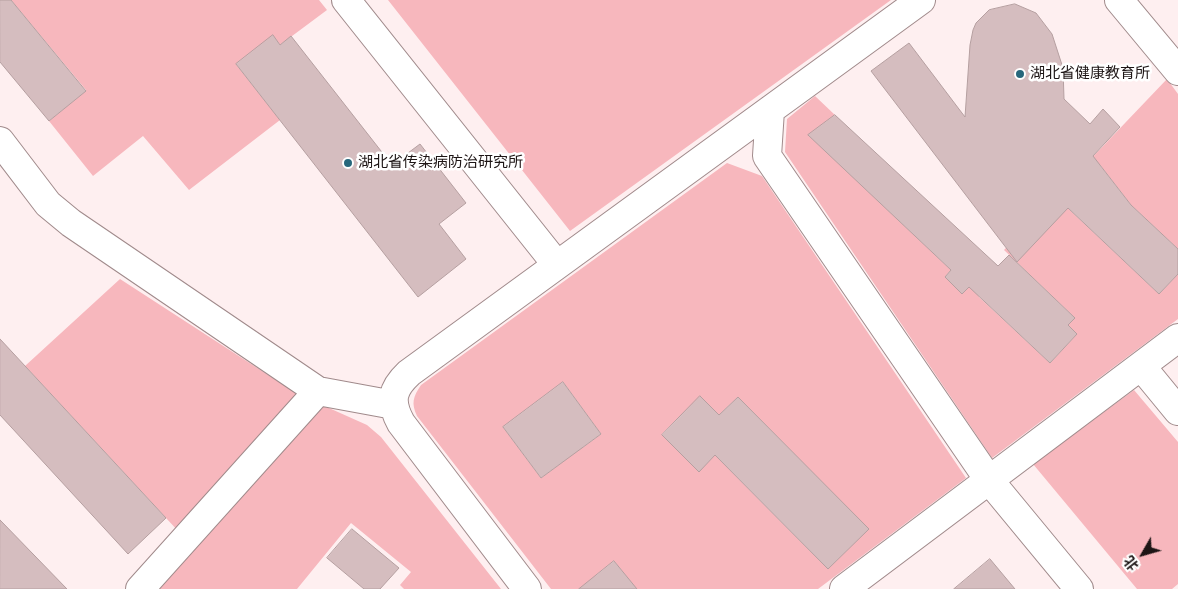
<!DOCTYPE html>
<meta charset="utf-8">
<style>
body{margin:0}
#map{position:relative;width:1178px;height:589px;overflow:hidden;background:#feeff0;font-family:"IBM Plex Sans","Noto Sans SC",sans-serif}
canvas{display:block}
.north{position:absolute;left:1118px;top:529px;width:50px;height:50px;-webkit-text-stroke:4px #fff;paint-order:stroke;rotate:232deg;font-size:14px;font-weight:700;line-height:20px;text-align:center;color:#1d1515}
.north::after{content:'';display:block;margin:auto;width:18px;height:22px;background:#1d1515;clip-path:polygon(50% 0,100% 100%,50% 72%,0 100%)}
</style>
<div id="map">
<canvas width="1178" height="589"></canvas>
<div class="north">北</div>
</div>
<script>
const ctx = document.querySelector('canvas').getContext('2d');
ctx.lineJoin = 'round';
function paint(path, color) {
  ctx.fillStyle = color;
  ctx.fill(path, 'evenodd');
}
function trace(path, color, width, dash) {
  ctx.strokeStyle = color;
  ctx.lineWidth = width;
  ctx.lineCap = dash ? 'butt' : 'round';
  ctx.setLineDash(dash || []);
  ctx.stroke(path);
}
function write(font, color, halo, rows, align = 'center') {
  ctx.font = font + ' "IBM Plex Sans","Noto Sans SC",sans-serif';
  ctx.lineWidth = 5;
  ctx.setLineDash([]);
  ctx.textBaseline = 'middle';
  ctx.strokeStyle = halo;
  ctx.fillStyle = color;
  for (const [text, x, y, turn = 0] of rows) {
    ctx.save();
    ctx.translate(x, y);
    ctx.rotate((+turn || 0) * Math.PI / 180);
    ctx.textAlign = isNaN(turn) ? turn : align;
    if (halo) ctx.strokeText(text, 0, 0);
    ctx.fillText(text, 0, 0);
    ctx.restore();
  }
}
paint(new Path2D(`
 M11,0H319L327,10L280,45L273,36L236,64L280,120L189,190L143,136L93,176L49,121L86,90Z
 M388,0H891L570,231Z
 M1167,79L1178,94V249L1131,205L1100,165L1084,166Z
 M815,96L835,115L809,135L951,270L945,277L962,294L976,279L979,297L1050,363L1077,334L1068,325L1075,318L1004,250L1055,196L1159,294L1178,274V319L992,458L785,152L787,119Z
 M727,163L762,176L966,478L818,589H620L630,581L614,561L595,576L605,589H551L417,416C411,403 413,397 421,385ZM563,382L601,434L582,448L561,421L541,436L561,463L541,478L503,427ZM700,397L719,415L738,397L868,529L828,569L715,455L699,471L662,434Z
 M120,279L299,395L179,532L25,366Z
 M1134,390L1178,442V584L1172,589H1137L1033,464Z
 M320,404L367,425L381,437L501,589H404L400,585L411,572L351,523L297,589H154Z`), '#f7b7bd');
const building = new Path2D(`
 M0,0H11L86,91L49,121L0,62Z
 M1015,4L1036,13L1052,34L1063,68L1064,99L1090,124L1103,109L1120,127L1093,156L1131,205L1178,249V274L1159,294L1068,208L1017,262L871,71L909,43L965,117L970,45L973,30L976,23L989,10Z
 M273,35L280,45L291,36L392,165L420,144L466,203L439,224L466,259L418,297L236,64Z
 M835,115L998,266L1009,255L1075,318L1068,325L1077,334L1050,363L969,287L962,294L945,277L951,270L808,135Z
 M0,339L166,518L128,554L0,415Z
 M563,382L601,434L541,478L503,427Z
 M700,396L719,415L738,397L869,529L828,569L715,455L699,472L662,435Z
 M0,520L67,589H0Z
 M352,529L399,568L380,589H364L327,558Z
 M990,559L1015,589H954Z
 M614,561L637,589H579Z`);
paint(building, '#d5bdbf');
trace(building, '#b59fa0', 1);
const minor = new Path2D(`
 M346,0L557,265
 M1119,0L1178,71
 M770,110L767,156L989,480L1079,589
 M0,141L48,204L71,223L318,391L394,405
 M1141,366L1178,411
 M140,589L318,391
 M527,589L401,423C389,401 392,389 409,373L921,0
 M844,589L1178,338`);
trace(minor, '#a08a8b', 30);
trace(minor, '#fff', 28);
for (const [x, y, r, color] of [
 [1020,74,5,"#27677c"],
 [348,163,5,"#27677c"]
]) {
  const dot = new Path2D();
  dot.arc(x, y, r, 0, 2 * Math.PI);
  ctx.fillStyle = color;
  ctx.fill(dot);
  trace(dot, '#fff', 2);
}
write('15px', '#1d1515', '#fff', [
 ["湖北省健康教育所",1030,74],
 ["湖北省传染病防治研究所",358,163]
], 'left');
</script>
